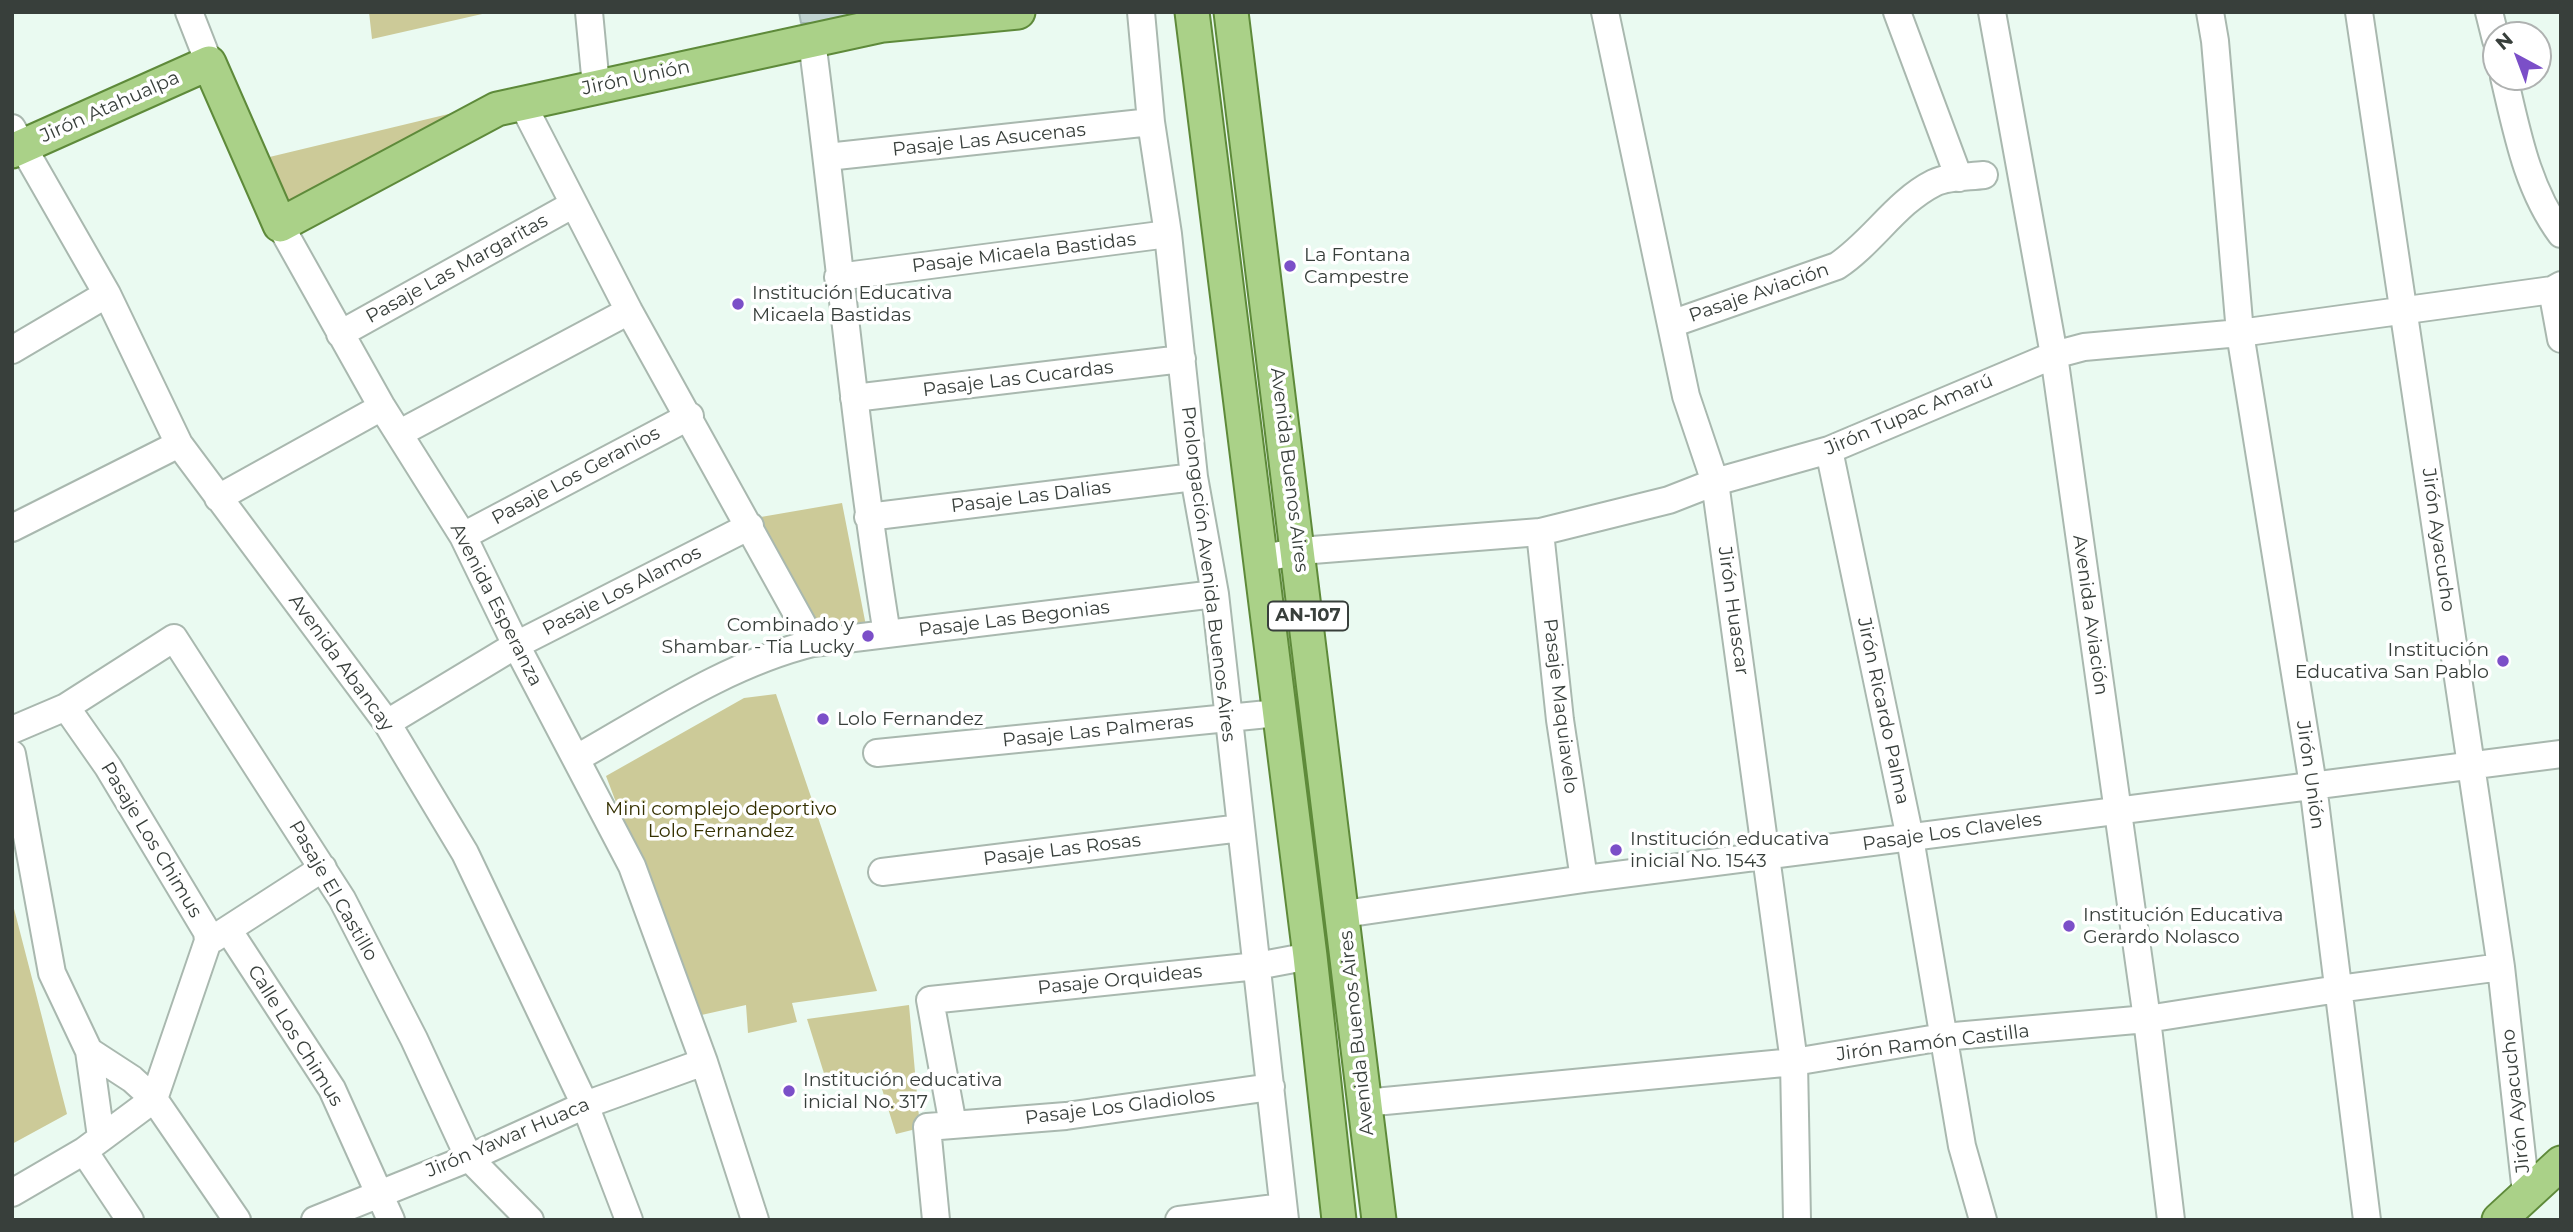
<!DOCTYPE html>
<meta charset="utf-8">
<style>
body{margin:0}
#map{position:relative;width:2573px;height:1232px;overflow:hidden;background:#eafaf1;font-family:Montserrat,sans-serif}
canvas{display:block}
.frame{position:absolute;inset:0;border:14px solid #383f3b;pointer-events:none}
.north{position:absolute;left:2482px;top:21px;width:70px;height:70px;box-sizing:border-box;background:#fff;border:2px solid #afb2b1;border-radius:50%;rotate:319deg;font-size:19px;font-weight:700;line-height:28px;text-align:center;color:#383f3b}
.north::after{content:'';display:block;margin:auto;width:24px;height:32px;background:#7b4fc8;clip-path:polygon(50% 0,100% 100%,50% 72%,0 100%)}
</style>
<div id="map">
<canvas width="2573" height="1232"></canvas>
<div class="frame"></div>
<div class="north">N</div>
</div>
<script>
const ctx = document.querySelector('canvas').getContext('2d');
ctx.lineJoin = 'round';
function paint(path, color) {
  ctx.fillStyle = color;
  ctx.fill(path, 'evenodd');
}
function trace(path, color, width, dash) {
  ctx.strokeStyle = color;
  ctx.lineWidth = width;
  ctx.lineCap = dash ? 'butt' : 'round';
  ctx.setLineDash(dash || []);
  ctx.stroke(path);
}
function write(font, color, halo, rows, align = 'center') {
  ctx.font = font + ' Montserrat,sans-serif';
  ctx.lineWidth = 7;
  ctx.setLineDash([]);
  ctx.textBaseline = 'middle';
  ctx.strokeStyle = halo;
  ctx.fillStyle = color;
  for (const [text, x, y, turn = 0] of rows) {
    ctx.save();
    ctx.translate(x, y);
    ctx.rotate((+turn || 0) * Math.PI / 180);
    ctx.textAlign = isNaN(turn) ? turn : align;
    if (halo) ctx.strokeText(text, 0, 0);
    ctx.fillText(text, 0, 0);
    ctx.restore();
  }
}
paint(new Path2D(`
 M369,12H491L372,39Z
 M461,111L281,214L257,160Z
 M842,503L868,636H825L755,518Z
 M776,694L877,991L792,1003L797,1022L748,1033L746,1005L697,1016L606,776L744,698Z
 M12,901L67,1114L12,1144Z
 M909,1005L920,1128L896,1134L877,1073L827,1083L807,1019Z`), '#ccca98');
const building = new Path2D(`
 M799,12H859L861,23H801Z`);
paint(building, '#c2d5d3');
trace(building, '#a6bab7', 2);
const minor = new Path2D(`
 M189,12L209,63
 M589,12L596,86
 M1141,12L1151,122L1168,234L1194,477L1215,594L1285,1220
 M1605,12L1686,396L1715,482L1794,1062L1797,1220
 M1897,12L1959,178
 M1992,12L2054,355L2147,1019L2171,1220
 M2210,12L2215,41L2240,333L2313,785L2367,1220
 M2359,12L2501,967L2526,1193
 M2489,12L2496,40
 M812,41C838,239 855,437 887,634
 M2504,77C2517,132 2527,188 2561,234
 M522,103L629,311L813,643
 M12,128L107,294L179,444L387,723L465,853L585,1105L629,1220
 M827,157L1151,122
 M280,225L382,407L463,536L516,645L632,866L704,1062L755,1220
 M838,277L1168,234
 M2552,290L2561,339
 M1671,324L1837,266C1873,242 1896,202 1934,183C1948,176 1968,177 1984,175
 M340,334L574,204
 M12,350L107,294
 M854,398L1182,359
 M400,433L629,311
 M1829,450L1910,838L1962,1146L1983,1220
 M218,498L382,407
 M868,517L1194,477
 M12,528L179,444
 M1540,532L1560,720L1584,879
 M463,536L690,416
 M1259,559L1300,551L1540,532L1669,500L1715,482L1829,450L2054,355L2084,347L2240,333L2552,290L2561,285
 M387,723L516,645L750,526
 M12,730L66,707L174,638L342,899L414,1039L469,1158L530,1220
 M877,753L1278,713
 M12,754L52,973L89,1051L101,1137
 M577,758C653,715 728,664 813,643L1215,594
 M882,872L1241,828
 M1344,914L1584,879L2561,754
 M229,931L332,1089L391,1220
 M213,939L323,868
 M89,1051L132,1079L154,1099L237,1220
 M1364,1103L1794,1062L1943,1037L2147,1019L2338,989L2501,967
 M953,1125L930,1000L1257,966L1310,956
 M84,1151L130,1220
 M12,1193L84,1151L154,1099L208,941L207,932L108,767L66,707
 M315,1220L469,1158L585,1105L704,1062
 M936,1220L927,1127L1066,1116L1271,1087
 M1179,1220L1283,1207`);
const major = new Path2D(`
 M1192,12L1310,956L1339,1220
 M1231,12L1379,1220
 M12,151L209,63L280,225L497,109L883,25L1018,12
 M2499,1220L2561,1163`);
trace(minor, '#a9b8af', 30);
trace(major, '#5e8a3a', 37);
trace(minor, '#fff', 26);
trace(major, '#aad188', 33);
for (const [x, y, r, color] of [
 [1290,266,7,"#7b4fc8"],
 [738,304,7,"#7b4fc8"],
 [868,636,7,"#7b4fc8"],
 [2503,661,7,"#7b4fc8"],
 [823,719,7,"#7b4fc8"],
 [1616,850,7,"#7b4fc8"],
 [2069,926,7,"#7b4fc8"],
 [789,1091,7,"#7b4fc8"]
]) {
  const dot = new Path2D();
  dot.arc(x, y, r, 0, 2 * Math.PI);
  ctx.fillStyle = color;
  ctx.fill(dot);
  trace(dot, '#fff', 2.5);
}
for (const [x, y, w] of [
 [1308,616,80]
]) {
  const box = new Path2D();
  box.roundRect(x - w / 2, y - 14.5, w, 29, 5);
  ctx.fillStyle = '#fff';
  ctx.fill(box);
  trace(box, '#383f3b', 2);
}
write('bold 18px', '#383f3b', null, [
 ["AN-107",1308,616]
]);
write('19px', '#383f3b', '#fff', [
 ["Jirón Unión",636,78,-12],
 ["Jirón Atahualpa",110,107,-24],
 ["Pasaje Las Asucenas",989,140,-6],
 ["Pasaje Micaela Bastidas",1024,253,-7],
 ["Pasaje Las Margaritas",457,269,-29],
 ["Pasaje Aviación",1759,293,-19],
 ["Pasaje Las Cucardas",1018,379,-7],
 ["Jirón Tupac Amarú",1909,415,-23],
 ["Avenida Buenos Aires",1289,470,83],
 ["Pasaje Los Geranios",576,476,-28],
 ["Pasaje Las Dalias",1031,497,-7],
 ["Jirón Ayacucho",2438,540,82],
 ["Prolongación Avenida Buenos Aires",1208,574,83],
 ["Pasaje Los Alamos",622,591,-27],
 ["Avenida Esperanza",496,605,63],
 ["Jirón Huascar",1733,611,82],
 ["Avenida Aviación",2090,615,82],
 ["Pasaje Las Begonias",1014,619,-7],
 ["Avenida Abancay",341,663,54],
 ["Pasaje Maquiavelo",1560,706,83],
 ["Jirón Ricardo Palma",1883,711,78],
 ["Pasaje Las Palmeras",1098,731,-6],
 ["Jirón Unión",2310,775,82],
 ["Pasaje Los Claveles",1952,832,-8],
 ["Pasaje Los Chimus",151,840,59],
 ["Pasaje Las Rosas",1062,850,-7],
 ["Pasaje El Castillo",333,891,60],
 ["Pasaje Orquideas",1120,980,-6],
 ["Avenida Buenos Aires",1357,1033,-96],
 ["Calle Los Chimus",295,1036,58],
 ["Jirón Ramón Castilla",1933,1043,-7],
 ["Jirón Ayacucho",2516,1101,-96],
 ["Pasaje Los Gladiolos",1120,1107,-7],
 ["Jirón Yawar Huaca",508,1138,-23]
]);
write('19px', '#383f3b', '#fff', [
 ["La Fontana",1304,255],
 ["Campestre",1304,277],
 ["Institución Educativa",752,293],
 ["Micaela Bastidas",752,315],
 ["Combinado y",854,625,"right"],
 ["Shambar - Tia Lucky",854,647,"right"],
 ["Institución",2489,650,"right"],
 ["Educativa San Pablo",2489,672,"right"],
 ["Lolo Fernandez",837,719],
 ["Institución educativa",1630,839],
 ["inicial No. 1543",1630,861],
 ["Institución Educativa",2083,915],
 ["Gerardo Nolasco",2083,937],
 ["Institución educativa",803,1080],
 ["inicial No. 317",803,1102]
], 'left');
write('19px', '#343000', '#fff', [
 ["Mini complejo deportivo",721,809],
 ["Lolo Fernandez",721,831]
]);
</script>
